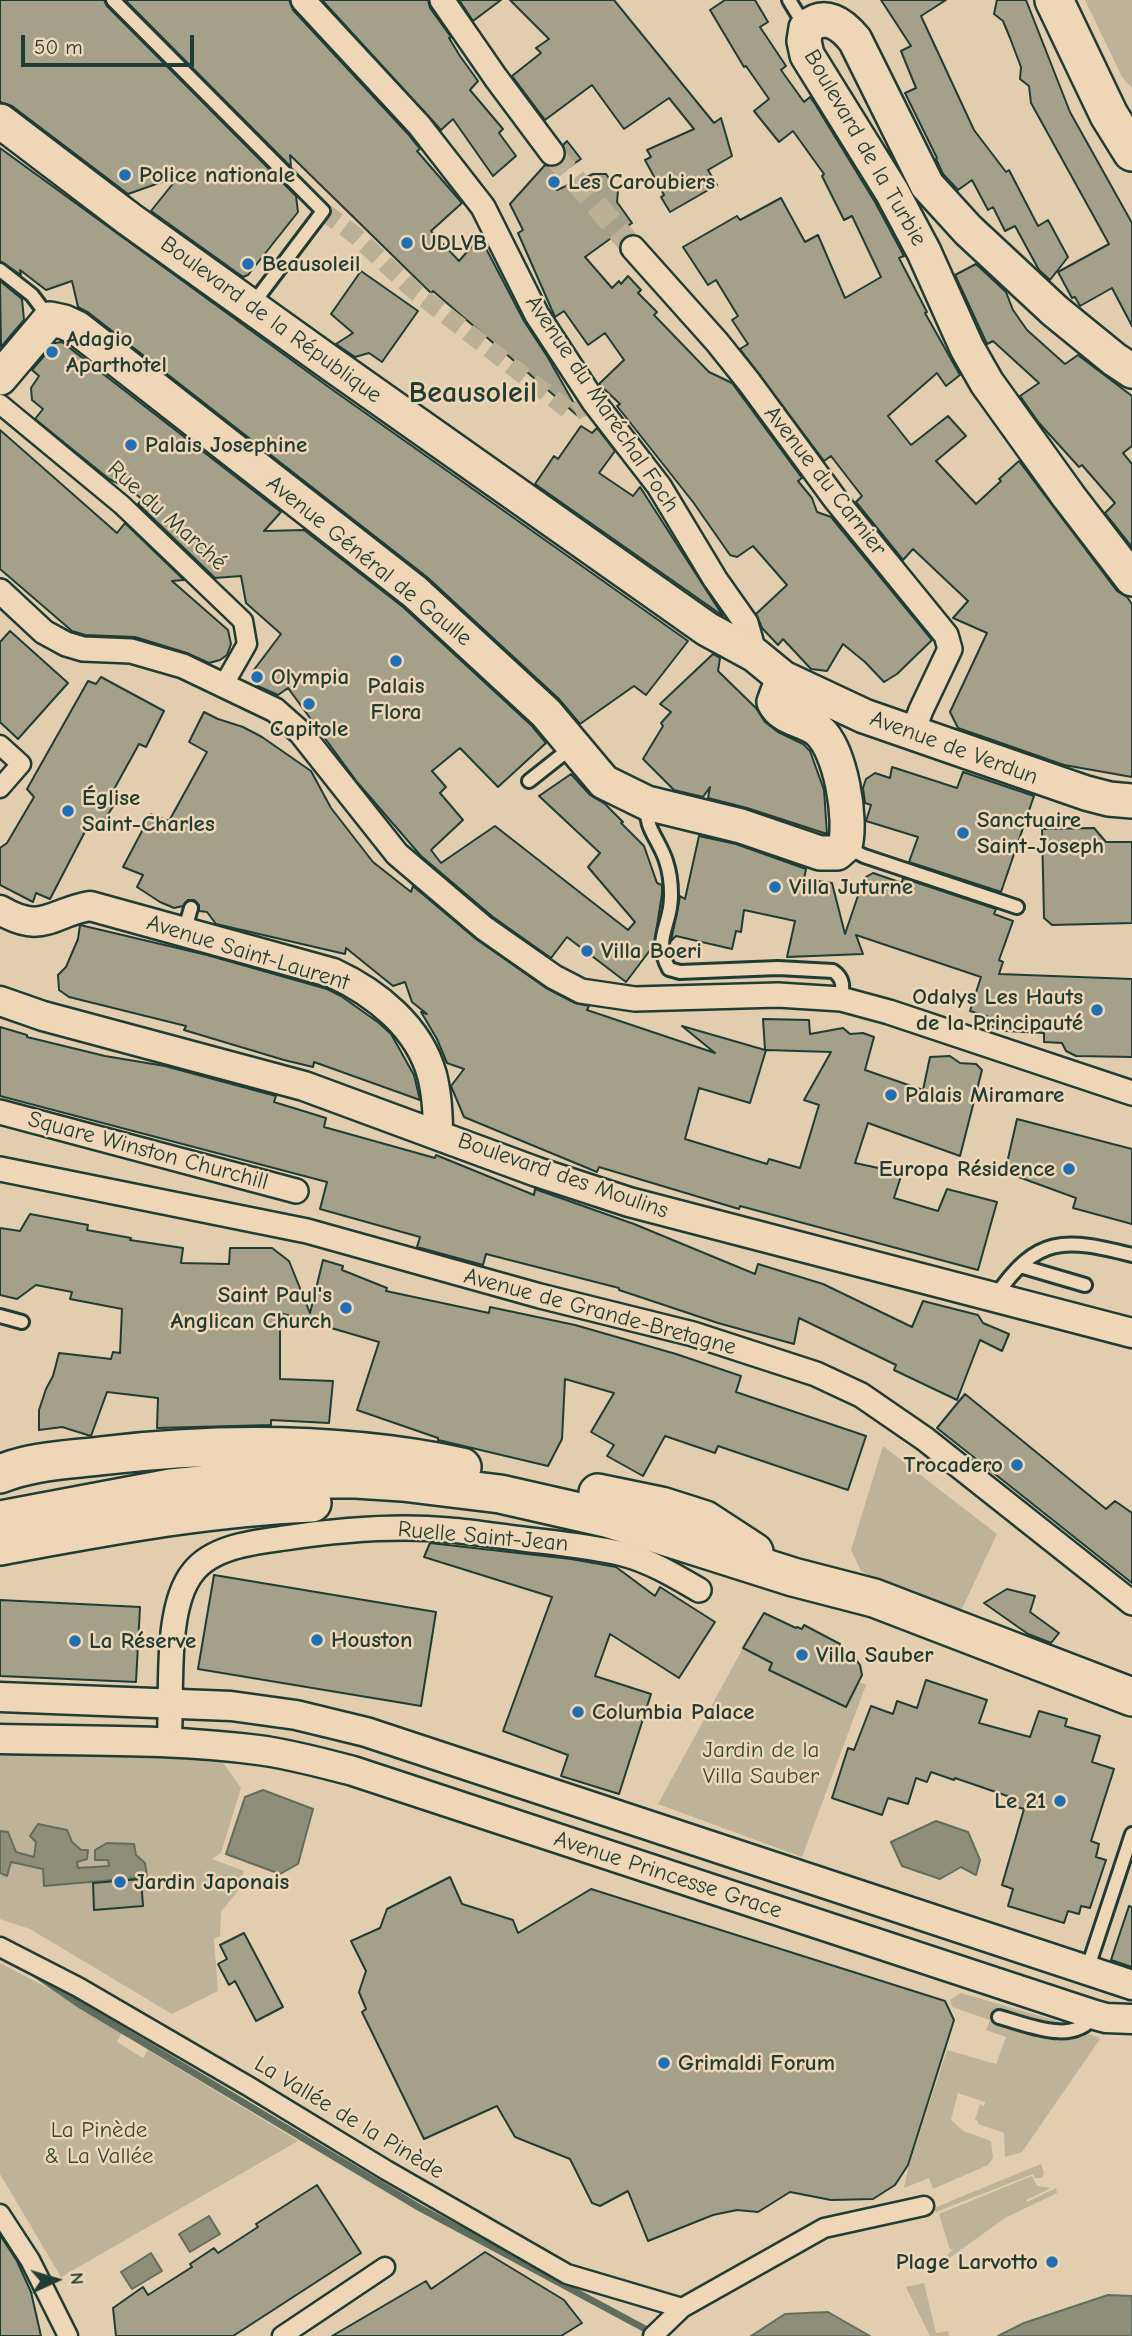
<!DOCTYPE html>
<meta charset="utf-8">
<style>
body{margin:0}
#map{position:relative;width:1132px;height:2336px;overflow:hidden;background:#e2cdaf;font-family:"Comic Neue",sans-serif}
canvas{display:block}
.north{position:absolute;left:21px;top:2245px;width:70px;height:70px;-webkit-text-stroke:5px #efd6b7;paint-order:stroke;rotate:86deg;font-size:19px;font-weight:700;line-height:28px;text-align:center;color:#1f3d34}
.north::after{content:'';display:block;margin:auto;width:24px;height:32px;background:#1f3d34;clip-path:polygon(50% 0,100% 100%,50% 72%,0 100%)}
.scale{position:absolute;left:21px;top:35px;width:173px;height:32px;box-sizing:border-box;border:4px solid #1f3d34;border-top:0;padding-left:9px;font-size:21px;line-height:24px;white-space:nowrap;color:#1f3d34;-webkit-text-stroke:5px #efd6b7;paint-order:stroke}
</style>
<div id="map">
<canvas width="1132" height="2336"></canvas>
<div class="north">N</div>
<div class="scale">50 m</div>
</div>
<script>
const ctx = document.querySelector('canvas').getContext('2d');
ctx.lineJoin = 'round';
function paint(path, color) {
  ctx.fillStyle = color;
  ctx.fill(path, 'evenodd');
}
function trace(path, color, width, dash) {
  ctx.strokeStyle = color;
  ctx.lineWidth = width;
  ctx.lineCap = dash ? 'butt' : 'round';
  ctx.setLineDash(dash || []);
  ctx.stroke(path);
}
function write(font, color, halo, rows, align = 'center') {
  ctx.font = font + ' "Comic Neue",sans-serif';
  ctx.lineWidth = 5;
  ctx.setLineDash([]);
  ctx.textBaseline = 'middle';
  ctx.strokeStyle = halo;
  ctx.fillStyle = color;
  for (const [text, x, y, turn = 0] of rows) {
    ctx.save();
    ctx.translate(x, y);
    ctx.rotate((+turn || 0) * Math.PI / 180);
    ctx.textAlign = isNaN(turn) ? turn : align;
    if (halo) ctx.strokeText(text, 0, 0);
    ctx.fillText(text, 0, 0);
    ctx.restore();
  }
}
paint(new Path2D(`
 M1085,0H1132V88L1122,77Z
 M883,1446L997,1534L959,1615L892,1589L861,1571L851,1550Z
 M743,1648L772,1663L769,1670L846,1707L859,1682L866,1685L802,1857L658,1804Z
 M0,1754L221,1760L241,1788L221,1853L212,1859L244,1871L237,1892L221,1912L220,1936L214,1939L218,1991L172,2014L30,1929L0,1919Z
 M0,1963L52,1990L122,2033L117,2042L143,2058L148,2050L298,2141L61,2277L0,2174Z
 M961,1993L1064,2023L1047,2025L993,2009L1000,2024C1017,2030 1033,2038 1050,2038C1073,2039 1079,2026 1100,2039L1022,2152L1005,2157L1004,2133L978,2124V2121L975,2120L980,2104L984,2106L985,2102L958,2093L951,2120L963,2131L991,2141L993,2158L988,2165L933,2189L929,2178L904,2188L909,2165L947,2050L996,2064L1006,2037L986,2030L990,2020L952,2007L950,2000Z
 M1041,2164L1044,2173L1042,2178H1035L1033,2174L936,2212L934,2208Z
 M1032,2176L1037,2186L1051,2188L1026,2200L1027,2202L1056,2188L1057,2193L1005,2218L948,2259L947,2255L956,2246L950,2250L939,2214Z
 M924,2283L936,2333L948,2331L949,2336H930L906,2287Z`), '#beb299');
const water = new Path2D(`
 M263,1790L313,1809L298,1864L280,1874L226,1854L245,1797Z
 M936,1821L968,1832L980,1860L976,1875L961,1867L940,1879L902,1866L891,1842Z
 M38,1824L67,1830L72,1842L81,1850H88L87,1859L77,1862L78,1868L109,1866L108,1860H95V1850L107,1843L134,1844L136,1855L145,1863L147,1877L44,1886L43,1869L11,1862L7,1876L0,1873V1831L8,1832L16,1852L34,1857L36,1842L30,1836Z
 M209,2216L220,2234L190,2252L179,2234Z
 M151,2253L162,2271L132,2289L121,2272Z
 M1108,2295L1132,2296V2336H998L1024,2323Z
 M828,2312L870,2336H751L785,2314Z`);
paint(water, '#8e8e79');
trace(water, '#626e5d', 2);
trace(new Path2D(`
 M34,1973L82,2006L420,2208L649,2331`), '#626e5d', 7);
const building = new Path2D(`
 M0,0H104L107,6L296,196L298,212L248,275L243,277L151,211L179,176L128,194L12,106L0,102Z
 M125,0H289L293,10L408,134L420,149L417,151L462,203L431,231L459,261L480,237L524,321L547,356L580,414L578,416L433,291L431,293L290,155L291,167Z
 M322,0H428L430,8L451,37L449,38L460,56L478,81L470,90L503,129L499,133L516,156L493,176L453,119L441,130Z
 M459,0H501L473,21Z
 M510,0H614L714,123L721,118L732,156L708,170L717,185L670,212L661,197L664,195L645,160L651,157L647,150L694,129L669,98L624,129L592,85L545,120L512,76L541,53L536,48L549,39Z
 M725,0H755L768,22L760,27L786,66L781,70L804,102L810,97L815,104L875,202L904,256L899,258L927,312L925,313L960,375L946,386L937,373L888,416L911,445L948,416L966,436L936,461L976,504L1001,481L999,479L1019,461L1117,591L1127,597L1132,604V777L1064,765L958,728L950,712L987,633L953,618L968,601L913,549L903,560L856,502L862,496L831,456L824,461L740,349L748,344L732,320L738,316L716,280L708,285L683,247L737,216L740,220L781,198L805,242L818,235L845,298L881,277L852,216L844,220L822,176L824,174L793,131L779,142L754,111L769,99L746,66L744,67L710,10Z
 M881,0H946L921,16L974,130L1006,172L1009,170L1038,226L1048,220L1068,257L1050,280L1039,270L1015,226L1005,231L993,207L988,210L972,180L958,190L943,174L936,159L937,158L905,93L916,88L901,51L911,46Z
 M997,0H1026L1070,112L1132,223V326L1112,288L1080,306L1075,297L1072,298L1058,272L1109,244L1031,103L1029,86L1020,79L1021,67L1010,38L1003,21L994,14Z
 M567,141L581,159L551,179L557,190L593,174H606L618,191L617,202L632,223L585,257L612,288L619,281L621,284L628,276L641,290L638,293L657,312L654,315L709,372L732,383L802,478L798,481L812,498L817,512L831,517L932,640L897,674L884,682L865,662L843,644L827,671L811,669L783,639L778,645L762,628L756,614L787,585L753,546L737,557L730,555L693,502L617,406L620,404L599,384L624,360L605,333L588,345L564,311L555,317L518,233L523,230L510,204L545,165L553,167L561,164L565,158L563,145Z
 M0,148L330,388L688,641L646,695L634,686L580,724L559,699L427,577L89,313L78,307L72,281L46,290L20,270L21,275L0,261Z
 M976,264L1006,292L1013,310L1027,330L1065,364L1078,355L1132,396V446L1123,453L1132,464V547L1105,513L1115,503L1082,465L1079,467L1039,423L1020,396L1039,383L993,341L987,344L955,275Z
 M361,271L418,311L382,362L369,353L355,357L336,344L353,333L331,314Z
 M0,281L22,299L24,320L1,347Z
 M62,342L281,512L264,531L304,530L403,607L532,726L546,743L498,787L460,748L432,771L446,787L440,793L463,820L431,850L441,863L495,826L628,930L635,922L588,867L600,853L539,796L571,774L590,795L605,804L623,822L621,823L644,846L657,883L662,885V894L654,945L626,982L567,937L551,958L493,917L421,856L357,782L288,688L278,695L253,684L250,675L281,634L246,603L241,576L215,578L138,504L142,499L126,487L109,479L35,419L43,409L32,400L31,388L39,376L32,370L55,343Z
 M581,426L592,433L597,428L615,451L599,473L633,496L640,487L723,616L535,484L554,456L558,459Z
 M0,430L117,533L125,523L184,580L172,581L228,630L231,644L227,655L220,660L209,663L187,653L135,637L85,635L72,631L0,569Z
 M10,631L68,683L18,739L0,722V642Z
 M713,654L720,658L718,671L756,708L765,722L778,732L803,744L810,751L824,790L827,834L747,808L708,798L710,787L703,797L674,790L643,759L663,726L661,723L671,712L660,704Z
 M101,677L164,711L146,747L139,744L113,791L120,795L99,829L89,824L50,899L36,893L33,902L0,885V848L7,843L34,797L27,789L88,681L96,684Z
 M204,712L218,719L243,727L262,737L311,771L331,808L373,862L411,892L413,886L476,939L546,988L575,1003L589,1006L587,1010L715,1053L682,1026L765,1050L763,1019L809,1020L810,1034L843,1028L850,1034L863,1033L874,1037L865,1070L923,1090L930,1057L950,1056L960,1063L976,1064L982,1070L960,1156L868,1123L855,1163L902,1173L894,1198L938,1211L947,1189L997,1202L978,1270L740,1206L739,1209L599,1167L597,1172L464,1117L451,1086L464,1069L447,1063L437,1039L421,1012L427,1014L412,1002L405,982L393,986L346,948L345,954L216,924L207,912L199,911V905L194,900H188L183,906L174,908L160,902L137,887L143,875L123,867L151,814L169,821L207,752L189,742ZM766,1050L831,1052L804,1100L819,1105L800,1168L769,1159L767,1164L685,1139L699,1088L750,1103Z
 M892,767L957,788L963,772L1034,796L1001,892L909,862L918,837L866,821L871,805L865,803L863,788L866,779L875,773L890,778Z
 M1094,828L1106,842H1132V923L1052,925L1044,918L1042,829Z
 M699,836L736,844L806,869L804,879L832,883L845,934L864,878L873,873L902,883L903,878L996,909L994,914L1013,921L999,960L1003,962L999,974L1132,979V1057L1076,1056L1066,1051L1062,1043L1044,1042V1033L1006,1031L984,1024L987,1016L970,1011L981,977L856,935L863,954L787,957L795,921L744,910L741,932L736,931L732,949L676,936L671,941L680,896L685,899Z
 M80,925L207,955L327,989L341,996L379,1023L391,1034L414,1075L420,1100L314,1062L313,1067L284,1060L184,1030L186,1026L69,997L59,990L58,975L66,967L78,939Z
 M0,1027L27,1035V1037L105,1056L165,1066L276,1096L274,1102L326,1118L324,1127L435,1158L436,1155L534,1195L535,1189L634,1224L755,1274L758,1264L823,1284L912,1327L923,1301L978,1315L983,1323L1009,1334L1002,1351L980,1340L957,1400L894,1370L896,1365L799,1318L794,1344L718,1323L619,1290V1288L486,1254L483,1265L417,1247L420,1237L320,1209L327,1182L0,1096Z
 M1017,1119L1132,1149V1224L1073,1208L1076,1198L1005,1172Z
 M30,1214L88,1225L87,1230L131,1238L130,1240L183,1248L181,1263L229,1264L230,1248H272L289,1261L310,1313L323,1260L343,1266L342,1270L387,1288L386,1291L489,1313L490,1307L575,1325L676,1354L741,1376L736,1392L866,1436L848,1490L718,1446L715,1453L665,1436L643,1476L607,1456L614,1445L591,1432L614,1393L565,1379L562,1439L548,1466L438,1440V1438L357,1410L379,1342L280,1313V1379L333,1381L329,1423L271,1420V1425L157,1428L158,1398L107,1392L91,1436L62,1427L39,1430V1410L46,1389L53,1376L59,1353L111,1359L113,1352L120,1353L122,1309L70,1299L72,1292L36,1285L17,1299L0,1295V1228L20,1231Z
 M965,1394L1106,1509L1115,1501L1132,1513V1583L937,1428Z
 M430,1543L571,1559L616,1567L655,1596L660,1587L715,1622L679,1678L610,1634L595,1676L651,1694L619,1794L561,1776L568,1755L503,1731L552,1597L424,1557Z
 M214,1575L436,1612L421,1706L198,1669Z
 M1007,1589L1035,1596L1030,1612L1059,1633L1051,1643L1028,1634L984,1603Z
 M0,1600L140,1607L136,1682L0,1676Z
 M764,1613L796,1628L797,1627L802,1629L804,1625L840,1644L838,1649L857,1661L860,1665L862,1675L846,1707L769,1670L772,1663L743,1648Z
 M926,1680L987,1700L979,1723L1030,1737L1039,1711L1067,1719L1065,1726L1100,1736L1092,1762L1114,1769L1091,1841L1099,1844L1096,1857L1106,1860L1090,1908L1081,1906L1079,1914L1068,1911L1064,1923L1008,1906L1013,1889L1002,1885L1024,1809L1014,1806L1016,1799L955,1778L954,1780L931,1772L927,1782L916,1778L908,1804L888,1798L882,1815L832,1798L848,1748L854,1750L871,1706L893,1714L897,1701L917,1708Z
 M450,1877L462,1904L513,1920L518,1933L591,1889L945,2001L954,2020L908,2165L895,2185L873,2199L831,2200L790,2192L758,2212L737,2210L713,2215L648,2241L628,2191L600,2206L592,2203L570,2159L515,2137L497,2106L424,2139L362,2012L366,2009L359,1992L366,1971L351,1941L380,1928L387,1909Z
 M141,1879L143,1906L94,1910L93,1883Z
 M1129,1906L1132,1907V1967L1111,1960Z
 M244,1933L283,2007L256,2021L235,1981L229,1985L218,1964L227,1959L220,1945Z
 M317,2185L361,2253L233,2336H116L113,2308L143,2287L148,2295L192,2267L190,2264L214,2248L218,2253L258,2227L256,2224Z
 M0,2235L17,2261L31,2292L41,2336H0Z
 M485,2252L564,2300L582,2323L561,2336H332L426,2281L431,2289Z`);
paint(building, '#a5a089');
trace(building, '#1f3d34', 2);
trace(new Path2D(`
 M323,211L355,235L412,289L572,413L594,402`), '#bbb096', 18, [18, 9]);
trace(new Path2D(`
 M552,153L633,248`), '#bbb096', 23, [23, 11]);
const service = new Path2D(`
 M113,0L323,211L252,305
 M789,0L806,28
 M0,270L32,295L50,319
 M529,781L572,747
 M647,804C644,828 659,839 666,861C669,870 671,884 671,894C672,926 652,937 669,969L680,972L778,968L833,971C844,978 843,987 841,999
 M846,847L864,856L1017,907
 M184,932L191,908
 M1020,1266L1085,1285
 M995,1297C1037,1235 1064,1238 1132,1255
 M0,1316L22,1322
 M1087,1970L1132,1834
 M999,2017C1029,2025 1073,2046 1095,2015`);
const pedestrian = new Path2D(`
 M0,404L122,505L243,621L247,644L223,686
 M0,745L21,764L0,788
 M0,1947L78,1987L248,2086L386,2170L567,2274L682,2308
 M0,2214L30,2260L68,2336
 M282,2336L385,2267
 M653,2336L682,2308L824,2228L924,2206`);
const minor = new Path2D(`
 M303,0L419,125L483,207L537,315L594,402L659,486L715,579L746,623L755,655
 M442,0L496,78L552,153
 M633,248L717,342L749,382L835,499L946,635L950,649L921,710L912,734
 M0,591L44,632L66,644L83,649L131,651L183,666L275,710L301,733L397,854L484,928L554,977L581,991L635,999L778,995L841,999L889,1012L1132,1093
 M0,1112L296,1191
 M0,1169L307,1231L540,1296L693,1334L816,1374L861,1395L925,1439L1132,1603
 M169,1743C173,1697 163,1609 193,1572C213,1546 256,1542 285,1538C339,1530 394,1525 449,1530C474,1532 498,1536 523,1539C556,1543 590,1546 623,1554C650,1561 675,1576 699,1590`);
const tertiary = new Path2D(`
 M0,910C43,935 50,913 90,906L333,973C376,993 419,1027 432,1075C437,1094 438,1114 438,1134
 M0,1001L43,1016L304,1086L537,1172L629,1202L1132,1333
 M0,1697L231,1706L296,1715L366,1732L1132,1985
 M0,1739C86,1741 173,1739 258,1750C290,1754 322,1763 353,1771L1095,2015L1106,2018L1132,2019`);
const secondary = new Path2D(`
 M0,121L129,219L330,363L707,629L755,655L783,678L864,716L1086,793L1109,799L1132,801
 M1132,371L1114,359L1055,311L968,230L927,185L855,40C842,24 825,11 806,28L804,41L807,55L892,192L924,252L967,348L987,383L1069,497L1132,579
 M0,378L50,319L64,322L77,328L415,592L546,713L604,782L647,803L741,826L820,853H837L845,846C852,819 841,751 819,731C805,719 783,720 774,702L783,678`);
const primary = new Path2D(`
 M1054,0L1109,115L1132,152
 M0,1474C31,1461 66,1460 100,1456C220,1442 343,1442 462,1467
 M598,1493L661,1506L705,1520L754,1552
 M0,1520L171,1488L263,1479H356L402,1482L500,1494L610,1519L793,1577L874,1598L1132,1697
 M0,1546C104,1527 207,1507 312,1503`);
trace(service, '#1f3d34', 18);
trace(pedestrian, '#1f3d34', 23);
trace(minor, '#1f3d34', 28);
trace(tertiary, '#1f3d34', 33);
trace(secondary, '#1f3d34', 38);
trace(primary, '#1f3d34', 42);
trace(service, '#efd6b7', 12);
trace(pedestrian, '#efd6b7', 18);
trace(minor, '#efd6b7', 23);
trace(tertiary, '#efd6b7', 28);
trace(secondary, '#efd6b7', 33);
trace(primary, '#efd6b7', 37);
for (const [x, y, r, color] of [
 [125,175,7,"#1f6fb2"],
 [554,182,7,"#1f6fb2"],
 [407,243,7,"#1f6fb2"],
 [248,264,7,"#1f6fb2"],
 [52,352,7,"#1f6fb2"],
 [131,445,7,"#1f6fb2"],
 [396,661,7,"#1f6fb2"],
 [257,677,7,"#1f6fb2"],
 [309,704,7,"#1f6fb2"],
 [68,811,7,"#1f6fb2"],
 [963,833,7,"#1f6fb2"],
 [775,887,7,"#1f6fb2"],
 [587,951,7,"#1f6fb2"],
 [1097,1010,7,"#1f6fb2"],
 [891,1095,7,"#1f6fb2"],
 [1069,1169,7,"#1f6fb2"],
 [346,1308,7,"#1f6fb2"],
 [1017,1465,7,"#1f6fb2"],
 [317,1640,7,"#1f6fb2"],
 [75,1641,7,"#1f6fb2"],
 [802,1655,7,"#1f6fb2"],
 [578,1712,7,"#1f6fb2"],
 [1060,1801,7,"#1f6fb2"],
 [120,1882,7,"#1f6fb2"],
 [664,2063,7,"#1f6fb2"],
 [1052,2262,7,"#1f6fb2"]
]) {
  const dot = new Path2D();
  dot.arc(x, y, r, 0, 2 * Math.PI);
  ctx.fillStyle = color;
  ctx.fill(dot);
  trace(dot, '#efd6b7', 2.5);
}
write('23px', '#1f3d34', '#efd6b7', [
 ["Boulevard de la Turbie",865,148,60],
 ["Boulevard de la République",271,320,36],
 ["Avenue du Maréchal Foch",602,404,56],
 ["Avenue du Carnier",825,481,52],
 ["Rue du Marché",167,516,42],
 ["Avenue Général de Gaulle",369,561,39],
 ["Avenue de Verdun",954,748,20],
 ["Avenue Saint-Laurent",248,953,17],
 ["Square Winston Churchill",148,1151,15],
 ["Boulevard des Moulins",563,1176,19],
 ["Avenue de Grande-Bretagne",600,1312,15],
 ["Ruelle Saint-Jean",483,1537,5],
 ["Avenue Princesse Grace",668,1875,18],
 ["La Vallée de la Pinède",349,2118,31]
]);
write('bold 23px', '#1f3d34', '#efd6b7', [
 ["Police nationale",139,175],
 ["Les Caroubiers",568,182],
 ["UDLVB",421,243],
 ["Beausoleil",262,264],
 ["Adagio",66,339],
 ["Aparthotel",66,365],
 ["Palais Josephine",145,445],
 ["Olympia",271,677],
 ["Palais",396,686,"center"],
 ["Flora",396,712,"center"],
 ["Capitole",309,729,"center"],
 ["Église",82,798],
 ["Saint-Charles",82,824],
 ["Sanctuaire",977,820],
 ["Saint-Joseph",977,846],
 ["Villa Juturne",789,887],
 ["Villa Boeri",601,951],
 ["Odalys Les Hauts",1083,997,"right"],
 ["de la Principauté",1083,1023,"right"],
 ["Palais Miramare",905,1095],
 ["Europa Résidence",1055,1169,"right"],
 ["Saint Paul's",332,1295,"right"],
 ["Anglican Church",332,1321,"right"],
 ["Trocadero",1003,1465,"right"],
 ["Houston",331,1640],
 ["La Réserve",89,1641],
 ["Villa Sauber",816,1655],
 ["Columbia Palace",592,1712],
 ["Le 21",1046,1801,"right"],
 ["Jardin Japonais",134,1882],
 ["Grimaldi Forum",678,2063],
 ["Plage Larvotto",1038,2262,"right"]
], 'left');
write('23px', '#2f493e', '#efd6b7', [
 ["Jardin de la",761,1750],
 ["Villa Sauber",761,1776],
 ["La Pinède",99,2130],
 ["& La Vallée",99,2156]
]);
write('bold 30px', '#1f3d34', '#efd6b7', [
 ["Beausoleil",473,394]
]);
</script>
